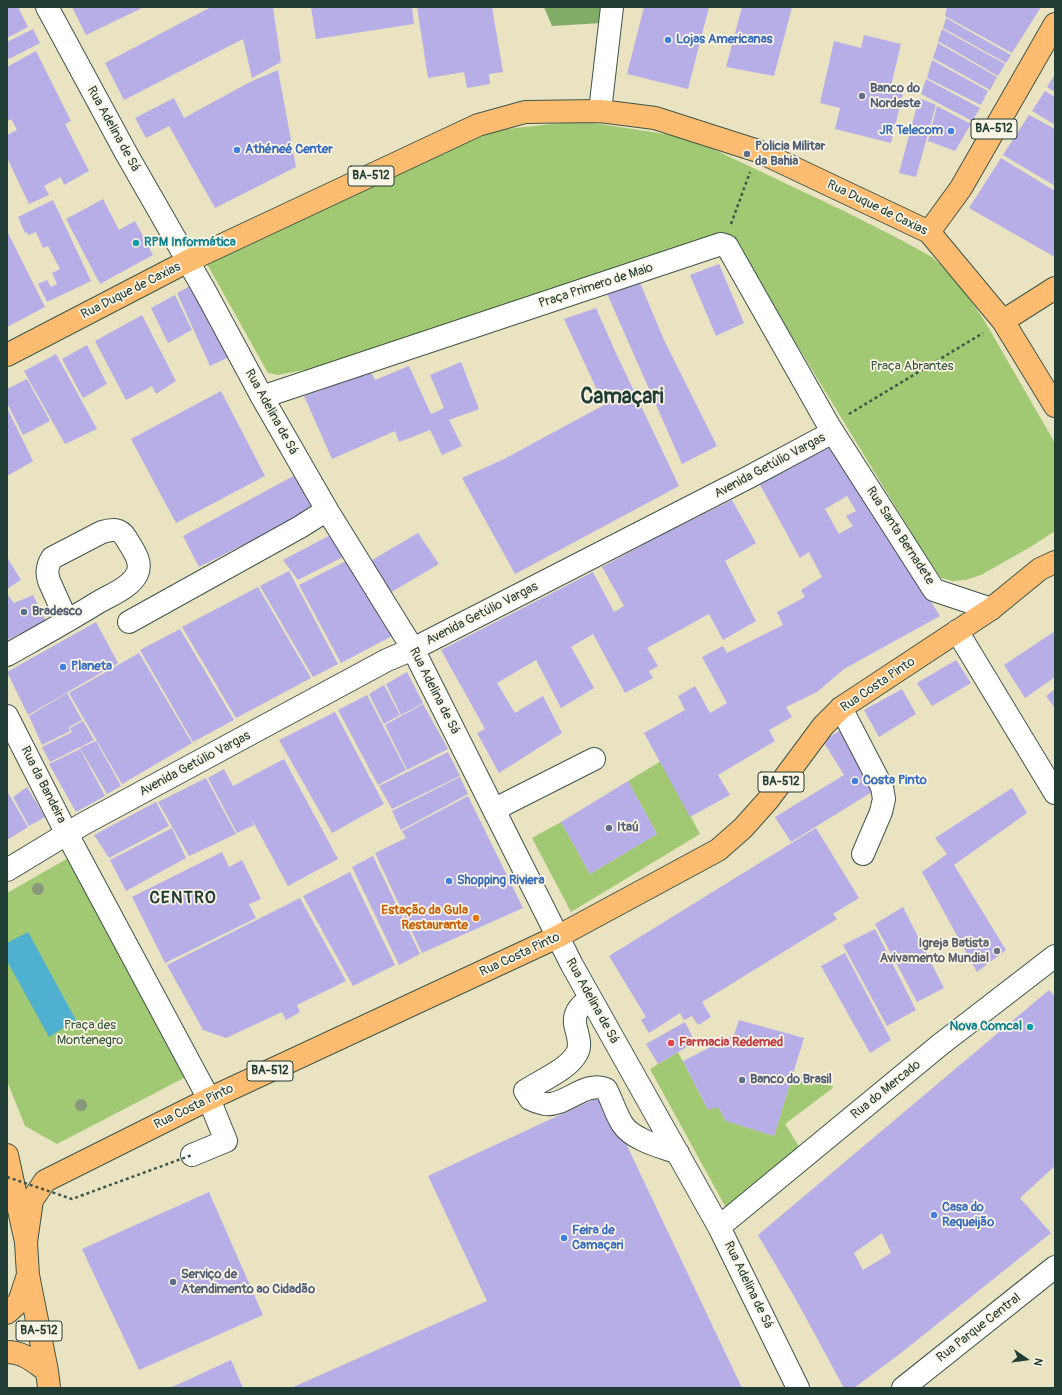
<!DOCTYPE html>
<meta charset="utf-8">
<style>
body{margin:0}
#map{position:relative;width:1062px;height:1395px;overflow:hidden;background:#eae3c2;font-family:Pangolin,sans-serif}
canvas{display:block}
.frame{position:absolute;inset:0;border:8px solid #1f3d34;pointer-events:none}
.north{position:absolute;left:1006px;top:1339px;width:40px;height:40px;-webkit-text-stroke:3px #fcf5e5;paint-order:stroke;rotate:103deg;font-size:11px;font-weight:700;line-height:16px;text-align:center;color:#1f3d34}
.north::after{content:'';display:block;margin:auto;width:14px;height:18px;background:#1f3d34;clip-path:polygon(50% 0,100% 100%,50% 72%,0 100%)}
</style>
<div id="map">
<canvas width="1062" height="1395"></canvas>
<div class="frame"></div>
<div class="north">N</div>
</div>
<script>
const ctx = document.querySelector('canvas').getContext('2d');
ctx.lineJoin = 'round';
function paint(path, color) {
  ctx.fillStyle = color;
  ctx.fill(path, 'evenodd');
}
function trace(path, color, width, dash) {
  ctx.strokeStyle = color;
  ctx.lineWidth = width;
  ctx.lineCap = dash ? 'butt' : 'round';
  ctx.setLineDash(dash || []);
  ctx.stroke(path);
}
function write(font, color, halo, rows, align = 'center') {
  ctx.font = font + ' Pangolin,sans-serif';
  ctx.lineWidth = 3.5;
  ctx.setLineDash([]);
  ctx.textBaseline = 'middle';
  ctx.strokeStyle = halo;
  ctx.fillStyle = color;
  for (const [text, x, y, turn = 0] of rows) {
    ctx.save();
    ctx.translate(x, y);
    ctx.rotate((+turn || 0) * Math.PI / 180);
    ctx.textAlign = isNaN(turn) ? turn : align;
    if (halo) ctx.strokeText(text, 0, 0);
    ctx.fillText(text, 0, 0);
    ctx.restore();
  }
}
paint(new Path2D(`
 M580,121L652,132L682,137L713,149L846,212L903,241L932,257L957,281L984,320L1055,443V531L1032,546L981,575L965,580L953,581L941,578L917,542L730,235L310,369L278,375L268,373L207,264L379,184L442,153L498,130Z
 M661,761L700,834L571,912L532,838L561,822L590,874L657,834L628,781Z
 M86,848L201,1069L57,1144L25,1126L7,1081V893Z
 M678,1052L708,1110L718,1107L726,1121L774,1136L793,1074L834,1087L785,1124L802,1151L726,1208L650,1069Z`), '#a1c873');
paint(new Path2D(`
 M544,7H606L601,23L552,26Z`), '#80ac65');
paint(new Path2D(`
 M28,932L76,1020L49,1037L7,961V943Z`), '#50b0cf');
paint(new Path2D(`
 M7,7H18L28,27L7,38Z
 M72,7H144L86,35Z
 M211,7H273L281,62L252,78L243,39L124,100L105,63Z
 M311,7H412L414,24L316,39Z
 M417,7H492L503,72L489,74L490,84L467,88L464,72L428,78Z
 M644,7H709L688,89L627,74Z
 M742,7H792L774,76L726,67Z
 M947,7H1041L1012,53L945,16Z
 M946,18L1011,55L1006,63L943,28Z
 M33,29L40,43L9,59L7,56V42Z
 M942,29L1005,64L998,76L938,41Z
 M864,35L901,44L891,86L904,89L891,143L835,129L840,108L820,103L834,41L861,48Z
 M938,43L997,77L990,90L933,58Z
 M36,51L71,121L65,124L89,171L64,185L61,177L44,186L49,195L29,204L7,158V135L17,130L11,119L7,121V67Z
 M932,60L988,91L981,105L927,78Z
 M278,70L296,167L215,208L169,126L146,138L135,118L174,98L184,118L250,82Z
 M1055,74V92L1047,87Z
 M926,79L980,108L972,121L921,94Z
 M1045,91L1055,97V125L1032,111Z
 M919,98L936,105L916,177L899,173Z
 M937,106L971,124L955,151L928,141Z
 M1029,115L1055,129V186L1003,155Z
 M1001,158L1055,191V255L1053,256L969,208Z
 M103,199L119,230L135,221L153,255L100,284L66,219Z
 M53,200L91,281L47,302L38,284L47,280L51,287L57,284L52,273L60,269L48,246L43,248L36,232L28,235L27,232L25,233L18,217Z
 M7,231L45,307L7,327Z
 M719,264L744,323L716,336L690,275Z
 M638,278L664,340L717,446L682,464L605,289Z
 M194,284L229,357L210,366L177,293Z
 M175,295L192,330L168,343L151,308Z
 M596,308L615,351L679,486L515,574L462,478L504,459L604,405L564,319Z
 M142,315L176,381L156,394L152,386L126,400L95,341Z
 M87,345L107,384L83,398L62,359Z
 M56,354L97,429L65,444L24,371Z
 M461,362L479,409L449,420L462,446L442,455L430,430L399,442L395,431L332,459L304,396L371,372L375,380L409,366L431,414L444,408L430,375Z
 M27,379L50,421L23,435L7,403V389Z
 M221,391L265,476L176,523L131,439Z
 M7,408L33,461L7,476Z
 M832,444L940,616L844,669L817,692L786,707L792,717L769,730L775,741L718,775L730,795L690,817L644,733L685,710L678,696L695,686L710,713L727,703L702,657L723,646L727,653L783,625L777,612L805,597L801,590L822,577L809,552L800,558L759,483ZM847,496L856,511L846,516L853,526L839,534L825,509Z
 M297,474L314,509L199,567L183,536Z
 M732,500L756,543L725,561L756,621L723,640L709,614L647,648L658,666L649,671L653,678L625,693L593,634L571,647L594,688L561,708L536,660L497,683L515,713L543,696L562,733L499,773L477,733L485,729L441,650L593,572L614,612L624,606L602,567L665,533Z
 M336,532L347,555L298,580L283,560Z
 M418,533L439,564L388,594L372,560Z
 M7,557L21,580L7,589Z
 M350,559L394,635L341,663L299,585Z
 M289,571L338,664L313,677L260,586Z
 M258,587L311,678L236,718L182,627Z
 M7,594L14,603L33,595L46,621L7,640Z
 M96,622L118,663L28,715L7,672Z
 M180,629L234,720L193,742L140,650Z
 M1055,631V677L1025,698L1004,665Z
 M139,653L192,743L122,784L69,693Z
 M956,660L971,683L932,706L917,683Z
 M407,672L423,703L401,715L386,684Z
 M384,685L400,715L384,724L369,694Z
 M902,689L916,714L879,737L864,710Z
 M1055,689V708L1046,696Z
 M67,693L82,720L69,727L70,731L42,745L29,716Z
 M367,695L406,770L378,785L338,710Z
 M423,704L448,749L407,770L385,725Z
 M335,712L384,804L332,833L279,740Z
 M83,721L94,740L50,762L42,747L72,732L70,728Z
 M844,728L880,787L791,842L775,817L844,775L823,741Z
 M96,741L121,786L107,794L80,748Z
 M80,749L105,796L76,812L49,764Z
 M448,752L460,776L392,809L379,786Z
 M284,759L338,859L288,886L250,816L254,825L237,833L208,778L224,769L233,786Z
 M460,777L468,794L401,830L392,811Z
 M206,778L236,834L189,856L158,802Z
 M628,781L657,834L590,874L561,822Z
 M27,787L45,817L29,826L13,797Z
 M1012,788L1027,813L954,865L1006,950L977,972L922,872L947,854L935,838Z
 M7,791L28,827L7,840Z
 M468,796L523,908L422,953L375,853L406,838L402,831Z
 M156,802L169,826L109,858L94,835Z
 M172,828L186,858L126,891L110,860Z
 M816,828L859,898L833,914L837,919L702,1002L711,1017L698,1025L692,1016L684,1020L680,1013L649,1033L641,1020L646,1017L609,956Z
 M222,852L229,867L242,860L261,899L249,904L256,918L165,963L132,897Z
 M373,856L420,954L399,965L352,867Z
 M350,872L395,965L353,986L303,896Z
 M300,898L346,981L297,1005L300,1012L286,1020L282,1012L226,1038L203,1030L167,965Z
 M903,907L944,988L917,1002L875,924Z
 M875,929L916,1010L887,1026L843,945Z
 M845,953L891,1040L870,1053L821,966Z
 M1049,990L1055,997V1166L1020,1198L1051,1233L901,1353L854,1388H844L794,1296L758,1235ZM882,1233L891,1253L863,1270L854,1253Z
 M739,1020L804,1038L774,1136L726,1121L718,1107L708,1110L683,1061L734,1035Z
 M685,1022L695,1042L658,1064L646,1044Z
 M603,1095L742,1388H291L487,1301L428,1176Z
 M209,1192L263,1315L139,1370L82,1249Z
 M231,1360L243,1388H170Z`), '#b7aee8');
const minor = new Path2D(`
 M47,7L126,153L205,291L262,397L327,510L413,649L572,965L719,1227L798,1388
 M600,111L612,7
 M262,397L721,244L727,246L829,426L934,590L991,609
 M129,622L300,527L327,510
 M957,631L1055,793
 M7,655C37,638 68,621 97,603C110,595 130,588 137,574C143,561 132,549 126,538C120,528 112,529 102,532L52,558C47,566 46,572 49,581L67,621
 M841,708L882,787L884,799L881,812L863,854
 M7,716L67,834L209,1099L226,1141L192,1155
 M495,812L505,804L594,759
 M7,870L83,824L387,660L413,649L749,477L833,432
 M590,998C585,1003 578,1007 576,1014C571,1026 584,1040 577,1053C569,1069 540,1081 525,1091L530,1099C534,1101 540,1103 545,1104C565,1107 585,1080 606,1089C612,1100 616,1115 623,1125C633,1140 662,1147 678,1153
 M719,1227L941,1044L1055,956
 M903,1388L1055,1267`);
const major = new Path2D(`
 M929,232L961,188L1055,24
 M1003,321L1055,288
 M7,355L188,261L478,125L525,112L600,111L655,118L758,151L929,232L1003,321L1055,406
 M7,1155L26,1242L28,1275L47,1371L49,1388
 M26,1242L32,1200L45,1181L209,1099L557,937L718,850L743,828L768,800L823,726L841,708L991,609L1040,569L1055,562
 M7,1313L19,1302L28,1275
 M7,1352C24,1352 34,1362 47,1371`);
trace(minor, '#3d5649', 24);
trace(major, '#3d5649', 24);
trace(new Path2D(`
 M731,224L750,172
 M849,414L983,333`), '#3d5649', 2.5, [3, 3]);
trace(minor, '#fff', 22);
trace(major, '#fdbc6f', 22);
trace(new Path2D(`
 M7,1177L72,1199L192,1155`), '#3d5649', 2.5, [3, 3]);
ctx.fillStyle = '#89977b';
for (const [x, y] of [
 [38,889],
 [81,1105]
]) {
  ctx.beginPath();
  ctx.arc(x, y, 6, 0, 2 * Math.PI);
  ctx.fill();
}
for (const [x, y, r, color] of [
 [668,40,4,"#3f7fe0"],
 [862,96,4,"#5c6f8a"],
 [951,131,4,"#3f7fe0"],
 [237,150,4,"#3f7fe0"],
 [747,154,4,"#5c6f8a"],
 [136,243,4,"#0f9aa8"],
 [24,612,4,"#5c6f8a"],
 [63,667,4,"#3f7fe0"],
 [855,781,4,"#3f7fe0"],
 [609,828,4,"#5c6f8a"],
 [449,881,4,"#3f7fe0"],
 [476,918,4,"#e8710a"],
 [997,951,4,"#6b7280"],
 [1030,1027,4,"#0f9aa8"],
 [671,1043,4,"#e0444e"],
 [742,1080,4,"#5c6f8a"],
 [934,1215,4,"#3f7fe0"],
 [564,1238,4,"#3f7fe0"],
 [173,1282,4,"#5c6f8a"]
]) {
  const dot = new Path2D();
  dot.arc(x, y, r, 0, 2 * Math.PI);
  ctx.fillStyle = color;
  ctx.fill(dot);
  trace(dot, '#fcf5e5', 1.5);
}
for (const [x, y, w] of [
 [994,129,46],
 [371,176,46],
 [781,782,46],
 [270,1071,46],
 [39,1331,46]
]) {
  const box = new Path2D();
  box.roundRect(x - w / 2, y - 10, w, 20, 3);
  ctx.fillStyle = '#fcf5e5';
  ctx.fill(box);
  trace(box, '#1f3d34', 1);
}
write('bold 12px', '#1f3d34', null, [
 ["BA-512",994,129],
 ["BA-512",371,176],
 ["BA-512",781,782],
 ["BA-512",270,1071],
 ["BA-512",39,1331]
]);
write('bold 13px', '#366cbe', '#fcf5e5', [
 ["Lojas Americanas",676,40],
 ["JR Telecom",943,131,"right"],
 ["Athéneé Center",245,150],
 ["Planeta",71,667],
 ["Costa Pinto",863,781],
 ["Shopping Riviera",457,881],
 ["Casa do",942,1208],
 ["Requeijão",942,1223],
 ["Feira de",572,1231],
 ["Camaçari",572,1246]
], 'left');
write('bold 13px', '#4e5e75', '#fcf5e5', [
 ["Banco do",870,89],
 ["Nordeste",870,104],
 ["Policia Militar",755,147],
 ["da Bahia",755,162],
 ["Bradesco",32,612],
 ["Itaú",617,828],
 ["Banco do Brasil",750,1080],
 ["Serviço de",181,1275],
 ["Atendimento ao Cidadão",181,1290]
], 'left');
write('13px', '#1f3d34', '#fcf5e5', [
 ["Rua Adelina de Sá",113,129,61],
 ["Rua Duque de Caxias",877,208,26],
 ["Praça Primero de Maio",596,286,-18],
 ["Rua Duque de Caxias",131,291,-27],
 ["Rua Adelina de Sá",271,412,61],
 ["Avenida Getúlio Vargas",770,466,-28],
 ["Rua Santa Bernadete",900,536,57],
 ["Avenida Getúlio Vargas",482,614,-27],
 ["Rua Costa Pinto",878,685,-34],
 ["Rua Adelina de Sá",434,691,63],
 ["Avenida Getúlio Vargas",195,764,-28],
 ["Rua da Bandeira",43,785,63],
 ["Rua Costa Pinto",520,955,-25],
 ["Rua Adelina de Sá",592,1001,61],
 ["Rua do Mercado",886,1090,-39],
 ["Rua Costa Pinto",194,1107,-26],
 ["Rua Adelina de Sá",748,1285,64],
 ["Rua Parque Central",979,1328,-38]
]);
write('bold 13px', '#0d838f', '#fcf5e5', [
 ["RPM Informática",144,243],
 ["Nova Comcal",1022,1027,"right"]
], 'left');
write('13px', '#395941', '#fcf5e5', [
 ["Praça Abrantes",912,367],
 ["Praça des",90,1026],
 ["Montenegro",90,1041]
]);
write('bold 13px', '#c56008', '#fcf5e5', [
 ["Estação da Gula",468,911],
 ["Restaurante",468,926]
], 'right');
write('bold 13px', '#5b616d', '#fcf5e5', [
 ["Igreja Batista",989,944],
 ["Avivamento Mundial",989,959]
], 'right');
write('bold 13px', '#be3a42', '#fcf5e5', [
 ["Farmacia Redemed",679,1043]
], 'left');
ctx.letterSpacing = '1px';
write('bold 17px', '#1f3d34', '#fcf5e5', [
 ["CENTRO",183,899]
]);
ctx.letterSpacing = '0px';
write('bold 21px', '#1f3d34', '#fcf5e5', [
 ["Camaçari",622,398]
]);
</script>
